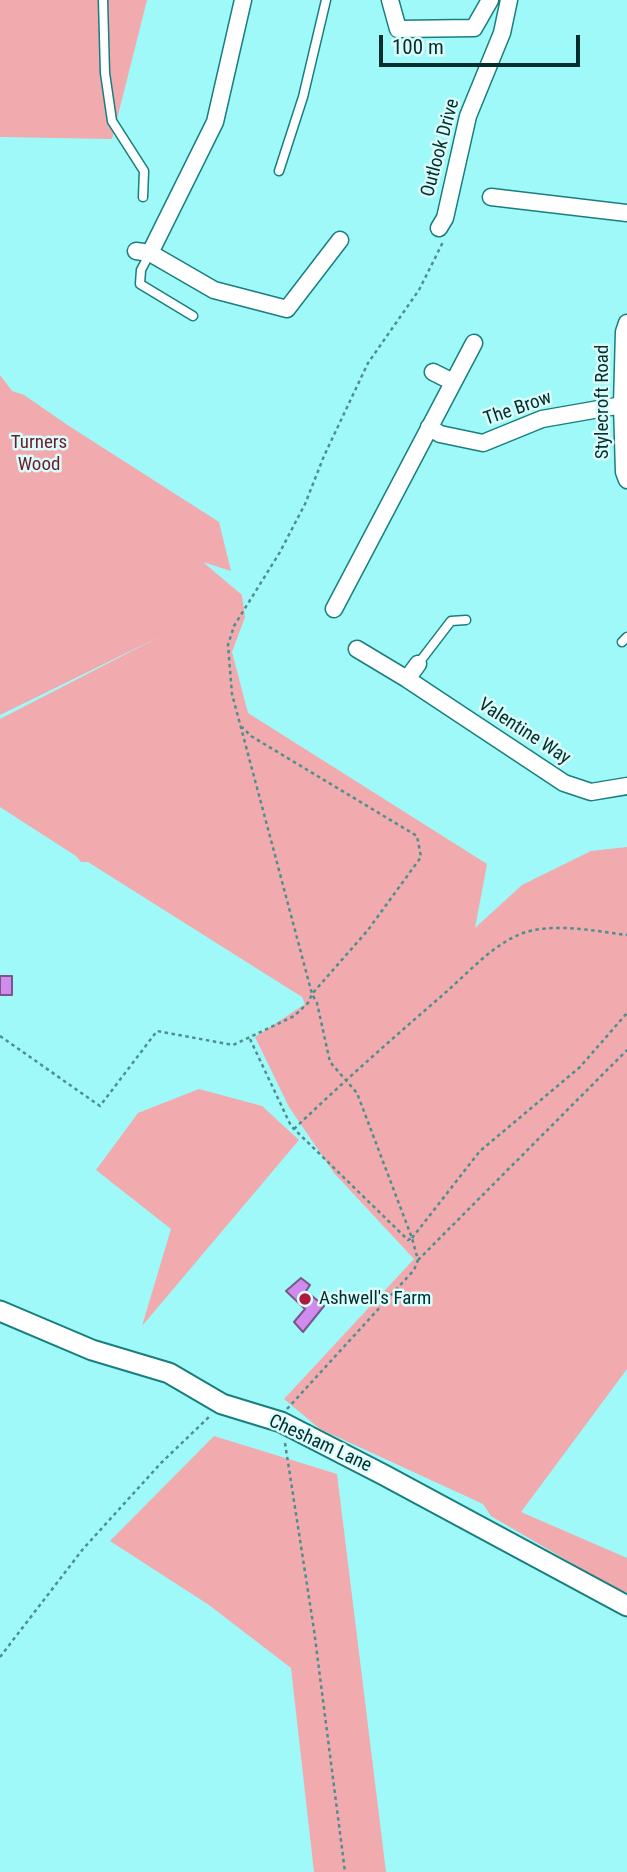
<!DOCTYPE html>
<style>
body{margin:0}
#map{position:relative;width:627px;height:1872px;overflow:hidden;background:#9ff9f8;font-family:"Roboto Condensed",sans-serif}
canvas{display:block}
.scale{position:absolute;left:379px;top:35px;width:201px;height:32px;box-sizing:border-box;border:4px solid #042d2d;border-top:0;padding-left:9px;font-size:21px;line-height:24px;white-space:nowrap;color:#042d2d;-webkit-text-stroke:5px #dafcfb;paint-order:stroke}
</style>
<div id="map">
<canvas width="627" height="1872"></canvas>
<div class="scale">100 m</div>
</div>
<script>
const ctx = document.querySelector('canvas').getContext('2d');
ctx.lineJoin = 'round';
function paint(path, color) {
  ctx.fillStyle = color;
  ctx.fill(path, 'evenodd');
}
function trace(path, color, width, dash) {
  ctx.strokeStyle = color;
  ctx.lineWidth = width;
  ctx.lineCap = dash ? 'butt' : 'round';
  ctx.setLineDash(dash || []);
  ctx.stroke(path);
}
function write(font, color, halo, rows, align = 'center') {
  ctx.font = font + ' "Roboto Condensed",sans-serif';
  ctx.lineWidth = 5;
  ctx.setLineDash([]);
  ctx.textBaseline = 'middle';
  ctx.strokeStyle = halo;
  ctx.fillStyle = color;
  for (const [text, x, y, turn = 0] of rows) {
    ctx.save();
    ctx.translate(x, y);
    ctx.rotate((+turn || 0) * Math.PI / 180);
    ctx.textAlign = isNaN(turn) ? turn : align;
    if (halo) ctx.strokeText(text, 0, 0);
    ctx.fillText(text, 0, 0);
    ctx.restore();
  }
}
paint(new Path2D(`
 M0,0H147L112,139L0,137Z
 M0,375L12,391L24,395L69,426L219,522L231,571L203,562L242,595L245,617L232,652L248,713L487,864L475,928L522,885L591,851L627,847V1369L521,1512L627,1558V1592L616,1589L491,1516L483,1504L320,1429L284,1399L414,1259L334,1173L289,1107L255,1037L305,1004L302,997L88,862H81L76,856L0,807V719L161,636L0,715Z
 M199,1089L262,1106L299,1140L142,1326L171,1229L96,1170L138,1113Z
 M214,1436L337,1474L386,1872H314L291,1668L209,1605L110,1541Z`), '#f1aaae');
const building = new Path2D(`
 M0,976H12V995H0Z
 M301,1278L310,1285L306,1291L324,1306L303,1332L294,1322L305,1309L286,1291Z`);
paint(building, '#d08bee');
trace(building, '#795788', 2);
const service = new Path2D(`
 M103,0L105,73L112,121L144,171L143,197
 M279,171L303,97L326,0
 M150,253L141,270L140,284L193,316
 M622,642L627,637
 M418,664L451,621L466,620`);
const minor = new Path2D(`
 M390,0L398,29L474,28L490,0
 M491,197L627,213
 M439,228L445,218L468,116L502,33L509,0
 M136,251L150,253L214,290L287,309L340,240
 M150,253L215,122L243,0
 M627,323L624,332L622,405L624,472L627,480
 M433,372L453,382
 M429,427L440,434L483,443L542,419L622,405
 M334,609L474,343
 M357,649L407,679L564,783L591,792L627,786
 M407,679L418,664`);
const tertiary = new Path2D(`
 M0,1311L92,1350L169,1373L222,1404L281,1422L384,1475L627,1606`);
trace(service, '#187e7e', 11);
trace(minor, '#187e7e', 19);
trace(tertiary, '#187e7e', 23);
trace(new Path2D(`
 M0,1036L100,1106L157,1031L233,1045L294,1016L308,1003L312,994L368,930L421,857L417,836L251,736L242,727
 M250,1039L291,1126L408,1240L412,1238
 M294,1129C343,1082 394,1037 445,993C469,972 495,942 526,932C558,923 594,931 627,935
 M412,1238L480,1151L580,1067L627,1013
 M418,1260L627,1050
 M287,1409L414,1270L418,1260L412,1238L357,1093L330,1062L317,1003L312,994L232,694L228,645L234,626L280,552L305,504L324,456L368,363L419,290L444,240
 M285,1443L314,1630L345,1872
 M0,1657L83,1549L161,1463L211,1415`), '#4e8f8e', 2.5, [3.5, 3.5]);
trace(service, '#fff', 8);
trace(minor, '#fff', 16);
trace(tertiary, '#fff', 19);
for (const [x, y, r, color] of [
 [305,1299,7,"#af1b3e"]
]) {
  const dot = new Path2D();
  dot.arc(x, y, r, 0, 2 * Math.PI);
  ctx.fillStyle = color;
  ctx.fill(dot);
  trace(dot, '#dafcfb', 2.5);
}
write('19px', '#042d2d', '#dafcfb', [
 ["Outlook Drive",441,148,-75],
 ["Stylecroft Road",603,402,-90],
 ["The Brow",518,409,-19],
 ["Valentine Way",524,732,33],
 ["Chesham Lane",320,1444,25]
]);
write('19px', '#6c1d2a', '#dafcfb', [
 ["Turners",39,443],
 ["Wood",39,465]
]);
write('19px', '#042d2d', '#dafcfb', [
 ["Ashwell's Farm",319,1299]
], 'left');
</script>
